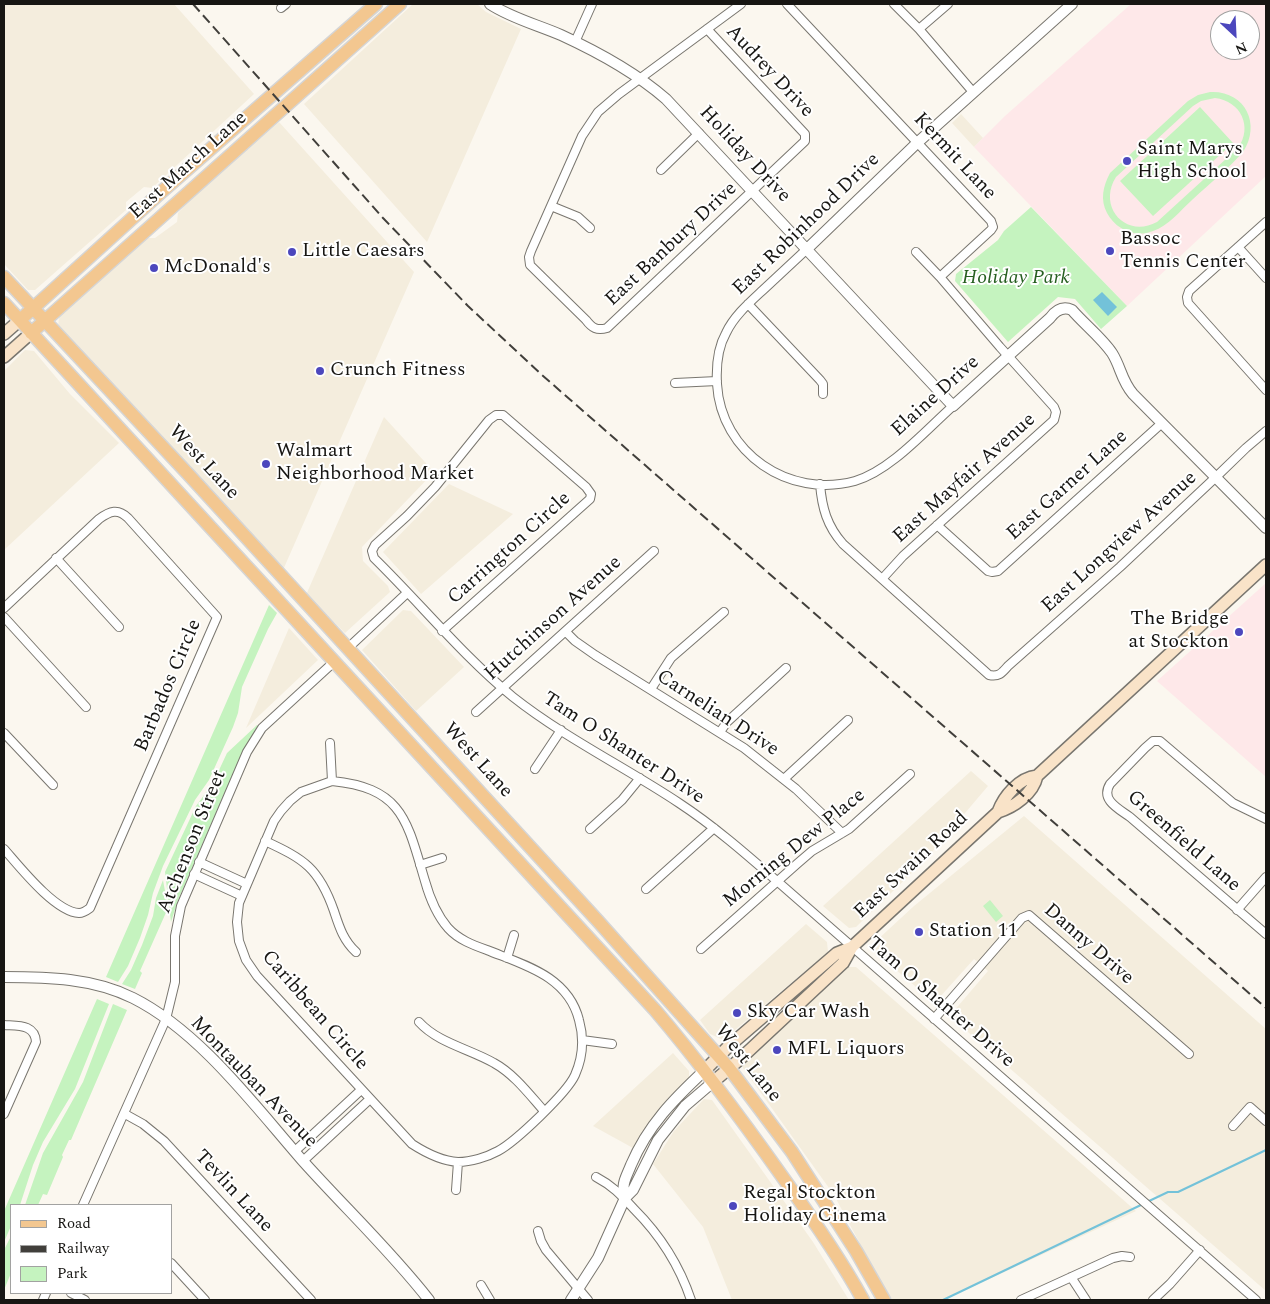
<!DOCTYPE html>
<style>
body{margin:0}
#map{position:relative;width:1270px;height:1304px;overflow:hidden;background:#fbf7ef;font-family:Spectral,serif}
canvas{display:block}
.frame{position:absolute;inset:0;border:5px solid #171613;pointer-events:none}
.legend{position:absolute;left:10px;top:1204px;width:162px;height:90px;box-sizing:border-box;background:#fff;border:1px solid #a2a2a1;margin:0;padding:6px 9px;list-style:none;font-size:15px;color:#171613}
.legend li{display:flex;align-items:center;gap:10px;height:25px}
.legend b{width:25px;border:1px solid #a2a2a1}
.north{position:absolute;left:1210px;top:10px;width:50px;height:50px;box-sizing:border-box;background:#fff;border:1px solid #a2a2a1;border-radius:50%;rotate:155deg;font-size:14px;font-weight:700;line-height:20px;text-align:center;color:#171613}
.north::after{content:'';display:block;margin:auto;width:18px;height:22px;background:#4c47bd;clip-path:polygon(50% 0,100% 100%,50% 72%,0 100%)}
</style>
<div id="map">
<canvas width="1270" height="1304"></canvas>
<div class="frame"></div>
<ul class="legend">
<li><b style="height:6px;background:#f3c790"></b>Road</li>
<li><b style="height:6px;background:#413f3b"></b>Railway</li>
<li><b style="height:14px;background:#c5f3bf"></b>Park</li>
</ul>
<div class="north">N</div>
</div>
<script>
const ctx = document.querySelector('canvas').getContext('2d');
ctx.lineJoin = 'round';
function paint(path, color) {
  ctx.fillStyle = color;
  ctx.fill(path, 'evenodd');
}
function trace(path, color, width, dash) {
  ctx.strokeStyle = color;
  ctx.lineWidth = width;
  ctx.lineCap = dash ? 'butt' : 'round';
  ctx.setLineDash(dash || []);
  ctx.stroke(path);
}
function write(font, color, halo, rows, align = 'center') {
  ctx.font = font + ' Spectral,serif';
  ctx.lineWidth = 4;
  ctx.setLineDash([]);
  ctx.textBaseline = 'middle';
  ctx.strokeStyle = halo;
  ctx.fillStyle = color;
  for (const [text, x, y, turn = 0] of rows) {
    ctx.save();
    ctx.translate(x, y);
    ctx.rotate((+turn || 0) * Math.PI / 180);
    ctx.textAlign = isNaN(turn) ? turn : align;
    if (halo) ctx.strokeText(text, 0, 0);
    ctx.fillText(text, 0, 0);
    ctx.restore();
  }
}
paint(new Path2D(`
 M4,4H174L254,94L152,188L144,187L126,202V210L35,290H28L4,264Z
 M413,4H477L486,12L521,29L427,242L304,104Z
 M961,114L983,138L974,147L952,123Z
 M279,122L414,272L283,570L58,328L59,317L146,238H155L177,222L178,213L197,192Z
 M25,350L34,351L70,394L119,443L4,550V371Z
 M384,417L434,472L362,547L363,561L388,586L390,592L345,633L306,595Z
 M449,484L513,514L421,594L383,552Z
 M403,610L411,611L464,667L416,711L362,650Z
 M289,628L318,660L246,728Z
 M971,771L988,786L926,859L856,927L849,928L823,906Z
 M1024,816L1266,1029V1291L953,1019V1012L988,971L974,959L939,998H929L875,952V942L914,906Z
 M806,924L827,942L828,952L723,1040L710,1034L700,1020Z
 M848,967H856L1136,1211L944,1300H890L834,1195L743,1068V1062Z
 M673,1053L689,1071V1080L657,1112L633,1148L593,1126Z
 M704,1099L712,1100L813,1242L849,1300H732L703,1227L653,1164L674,1131Z`), '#f4eddd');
paint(new Path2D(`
 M1131,4H1266V176L1127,306L974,147L1005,116ZM1220,20H1250V50H1220Z
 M1266,583V777L1157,681Z`), '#fee8e9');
paint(new Path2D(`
 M1210,92C1244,90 1262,123 1243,152C1228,169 1209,184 1192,200C1181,210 1168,226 1153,231C1136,238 1116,230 1107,213C1100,200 1103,186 1110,173L1188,101L1198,95ZM1215,98C1241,101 1253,127 1238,148L1157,222C1126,239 1097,207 1116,177L1193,106L1201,101Z
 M1200,107L1233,143L1153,216L1120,181Z
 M1031,207L1127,306L1101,329L1075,299L1058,297L1008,342L955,281L956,274L998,240L1004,231Z
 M269,605L277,613L268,629L242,687L238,713L233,727L209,780L195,800L163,866L153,893L148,915L140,938L128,966L118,982L106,977Z
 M257,725L258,726L242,753L178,900L171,922L165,872L196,806L213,783L227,753Z
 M163,880L168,908L140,971L142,973L135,989L122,984L131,970L142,945L153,916L156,898Z
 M990,900L1003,916L996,922L983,906Z
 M97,999L109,1004L75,1089L43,1142L33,1165L20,1205H11V1226L4,1242V1211Z
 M113,1004L127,1010L71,1140H69L62,1155L63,1157L47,1195L43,1194L38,1205H25L43,1153L83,1082Z
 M11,1236V1273L4,1290V1250Z`), '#c5f3bf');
paint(new Path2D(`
 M1102,292L1117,307L1108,316L1093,300Z`), '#73c2d9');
trace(new Path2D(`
 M1147,1202L1168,1192H1178L1266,1150
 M943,1300L1143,1204`), '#73c2d9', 2);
const minor = new Path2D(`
 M787,4L991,221L993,227L991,230L940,277L1000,347L1054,407L1056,412L1054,420L903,556L882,579
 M894,4L919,29L973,92
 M281,8L286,4
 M707,29L805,134V141L607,328C597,331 592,328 586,320L530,265L529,257L531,251L582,136L598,112L619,94L741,4
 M919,29L948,4
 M575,42L592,4
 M661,170L699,133
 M551,206L578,217L590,228
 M1266,222L1189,291L1187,297L1188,303L1266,390
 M1238,247L1266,278
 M807,249C792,263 778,276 763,290C749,303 734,316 726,333C717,349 716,366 717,384C721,453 789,499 855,481C890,471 926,430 953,406
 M916,252L940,277
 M748,304L820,380L823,384V394
 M675,383L717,381
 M820,484C822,508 827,526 843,544L989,675C999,677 1002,673 1008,666L1120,567L1216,477L1246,448L1266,431
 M937,525L988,571L992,572L998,571L1162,423
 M56,558L119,627
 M4,608L99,519C110,511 118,508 128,518L217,617L90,908C86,911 83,913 79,913C55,912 19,866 4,849
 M4,617L86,707
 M442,631L590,499L591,494L586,487L503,415H496L489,420L435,487L407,516L375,545L372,551L374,558C421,604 462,655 513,697C565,738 625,767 679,803C714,826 746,854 777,881L1256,1300
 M566,632L575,641L595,655L744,748L796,789L842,833
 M348,648L407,593
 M651,689L671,658L724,612
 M476,712L654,551
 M720,732L727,722L786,668
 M4,733L53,785
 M330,743L332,781
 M535,769L561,730
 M784,779L848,720
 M332,781C403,788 407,821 425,881C430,899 436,914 448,928C459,940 473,945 487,950C524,965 568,976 579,1020C584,1038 583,1057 575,1075C567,1093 515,1142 498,1151C487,1157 471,1162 458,1162C442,1161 426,1153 412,1144L257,976L246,960L239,941L237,922L239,903L274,821L281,811L290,801L301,792Z
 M1266,819L1233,803L1160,741H1153L1145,748L1110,784C1100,800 1119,809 1130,817L1266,934
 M590,829L622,800L640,778
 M265,841C304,859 319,868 334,911C339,926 343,940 356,952
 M199,862L247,884
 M420,865L442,858
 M194,874L242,896
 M646,889L714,828
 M1237,910L1266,877
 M701,949L798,863L812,851L849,829L910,774
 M507,958L514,935
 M934,1019L1022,918L1029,915L1189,1054
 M419,1022C438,1043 470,1049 494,1063C514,1074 529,1094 544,1111
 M4,1025C18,1026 35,1024 36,1042L4,1114
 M582,1040L612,1044
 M125,1114L143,1124L164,1141L311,1300
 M1233,1126L1250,1107L1266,1121
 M295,1151L361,1090
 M303,1161L370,1099
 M596,1177C613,1186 621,1195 634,1209C661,1236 679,1264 691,1300
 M456,1190L458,1162
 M83,1205L166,1019L175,982V936L181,906L247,752L262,728L335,661
 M538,1231L541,1241L546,1250L588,1300
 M171,1263L205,1300
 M1071,1277L1086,1300
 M481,1285L490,1300
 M71,1293L85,1300
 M43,1300L46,1293
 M1021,1300L1113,1258L1122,1256L1130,1257
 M1153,1300L1170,1284L1200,1250`);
const tertiary = new Path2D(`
 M490,4C511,18 538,25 561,35C598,52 635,72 666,99L953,406L1050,318C1056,310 1063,306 1072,310C1084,324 1102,338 1112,353C1121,367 1121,380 1133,394L1266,528
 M807,249L917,143L1072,4
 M4,977C48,977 93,978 133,998C199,1031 254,1105 302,1160C344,1207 390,1250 429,1300
 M625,1198C621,1183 626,1178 631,1165C648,1125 674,1099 705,1070
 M571,1300L598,1258L625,1198L633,1190L658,1140L685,1106L713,1082`);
const secondary = new Path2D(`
 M4,334L20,320
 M4,357L31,333
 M998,812C1004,796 1019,778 1037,776
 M705,1070L729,1046L837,953L852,947
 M713,1082L739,1060L843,963L852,947L998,812C1014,807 1033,794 1037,776L1266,565`);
const primary = new Path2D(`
 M4,277L189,475L597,920L729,1068L792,1152L856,1251L884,1300
 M4,303L655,1010C701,1064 743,1121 784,1179C812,1218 840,1258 863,1300
 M20,320L159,194L376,4
 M31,333L400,4`);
trace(minor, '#79766f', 10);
trace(tertiary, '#79766f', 12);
trace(secondary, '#79766f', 14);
trace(primary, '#d5d5d5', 15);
trace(minor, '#fff', 8);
trace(tertiary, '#fff', 10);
trace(secondary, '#f9e3c8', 11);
trace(primary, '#f3c790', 12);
trace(new Path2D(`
 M193,4L383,218L468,306L542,375L1266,1008`), '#413f3b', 2, [10, 5]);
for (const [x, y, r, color] of [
 [1127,161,5,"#4c47bd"],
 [1110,251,5,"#4c47bd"],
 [292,252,5,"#4c47bd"],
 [154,268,5,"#4c47bd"],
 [320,371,5,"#4c47bd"],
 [266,464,5,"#4c47bd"],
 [1239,632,5,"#4c47bd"],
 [919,932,5,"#4c47bd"],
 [737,1013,5,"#4c47bd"],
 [777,1050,5,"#4c47bd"],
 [733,1206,5,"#4c47bd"]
]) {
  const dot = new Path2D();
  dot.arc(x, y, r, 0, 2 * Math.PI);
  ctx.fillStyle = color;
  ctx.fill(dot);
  trace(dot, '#fff', 2);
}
write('20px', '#171613', '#fff', [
 ["Audrey Drive",769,72,47],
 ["Holiday Drive",744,155,47],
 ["Kermit Lane",954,157,47],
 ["East March Lane",189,166,-42],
 ["East Robinhood Drive",807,225,-44],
 ["East Banbury Drive",672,245,-43],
 ["Elaine Drive",936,397,-42],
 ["West Lane",203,463,47],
 ["East Mayfair Avenue",965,479,-42],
 ["East Garner Lane",1068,486,-42],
 ["East Longview Avenue",1120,543,-42],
 ["Carrington Circle",510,549,-42],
 ["Hutchinson Avenue",554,619,-42],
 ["Barbados Circle",169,686,-67],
 ["Carnelian Drive",717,714,33],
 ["Tam O Shanter Drive",623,749,33],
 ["West Lane",477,761,48],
 ["Atchenson Street",193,842,-68],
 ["Greenfield Lane",1183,842,41],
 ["Morning Dew Place",795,849,-39],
 ["East Swain Road",912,866,-43],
 ["Danny Drive",1088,945,41],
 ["Tam O Shanter Drive",940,1003,41],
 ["Caribbean Circle",314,1011,49],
 ["West Lane",747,1064,51],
 ["Montauban Avenue",253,1083,46],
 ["Tevlin Lane",233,1192,47]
]);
write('20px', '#171613', '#fff', [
 ["Saint Marys",1137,150],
 ["High School",1137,173],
 ["Bassoc",1120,240],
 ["Tennis Center",1120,263],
 ["Little Caesars",302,252],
 ["McDonald's",164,268],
 ["Crunch Fitness",330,371],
 ["Walmart",276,452],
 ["Neighborhood Market",276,475],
 ["The Bridge",1229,620,"right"],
 ["at Stockton",1229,643,"right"],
 ["Station 11",929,932],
 ["Sky Car Wash",747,1013],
 ["MFL Liquors",787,1050],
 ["Regal Stockton",743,1194],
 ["Holiday Cinema",743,1217]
], 'left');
write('italic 20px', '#255f1f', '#fff', [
 ["Holiday Park",1016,279]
]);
</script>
